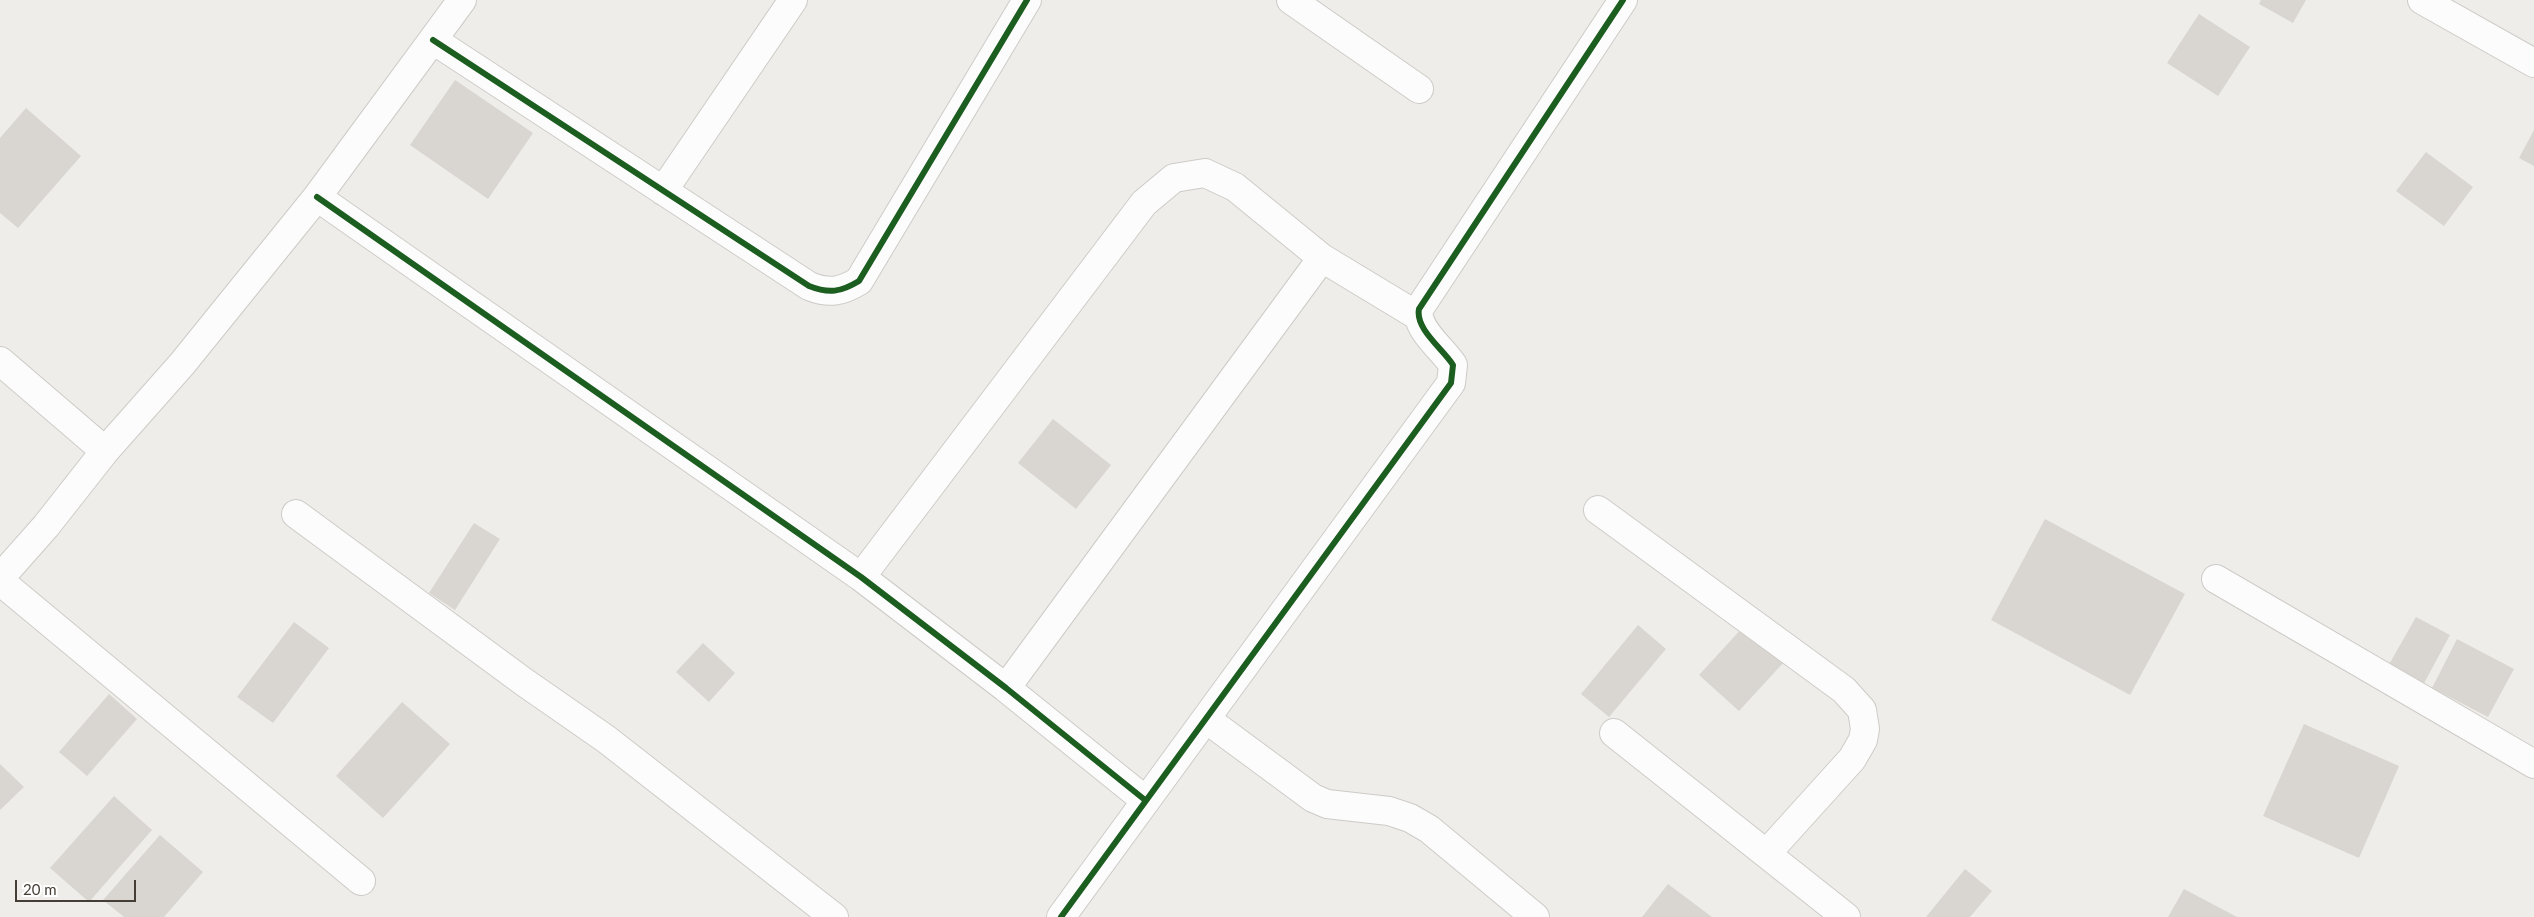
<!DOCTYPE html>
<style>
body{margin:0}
#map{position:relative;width:2534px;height:917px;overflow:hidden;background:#efede9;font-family:Lato,sans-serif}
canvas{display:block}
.scale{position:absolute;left:15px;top:880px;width:121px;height:22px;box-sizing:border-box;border:2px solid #443e36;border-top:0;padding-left:6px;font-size:15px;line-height:18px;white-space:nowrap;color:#443e36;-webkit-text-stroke:4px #fff;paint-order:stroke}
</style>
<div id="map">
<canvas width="2534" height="917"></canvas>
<div class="scale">20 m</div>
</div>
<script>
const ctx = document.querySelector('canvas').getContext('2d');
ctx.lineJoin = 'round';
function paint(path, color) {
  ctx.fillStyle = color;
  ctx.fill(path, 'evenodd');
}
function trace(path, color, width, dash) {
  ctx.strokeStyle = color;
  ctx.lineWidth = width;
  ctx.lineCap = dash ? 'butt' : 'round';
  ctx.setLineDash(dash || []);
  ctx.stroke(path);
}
paint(new Path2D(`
 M2261,0H2306L2293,23L2259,4Z
 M2199,14L2250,47L2218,96L2167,63Z
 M455,80L533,133L488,199L410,145Z
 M26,108L81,156L18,228L0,213V138Z
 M2534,130V166L2519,158Z
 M2426,152L2473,187L2444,226L2396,191Z
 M1053,419L1111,465L1076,509L1018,463Z
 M2045,519L2185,594L2130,695L1991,620Z
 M474,523L500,539L455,610L429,593Z
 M2416,617L2450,635L2422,687L2387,668Z
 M294,622L329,648L273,723L237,697Z
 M1638,625L1666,649L1609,717L1581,694Z
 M1744,626L1784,662L1739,711L1699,675Z
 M2457,639L2514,669L2488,717L2432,688Z
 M703,643L735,673L709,702L676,672Z
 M109,694L137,719L87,776L59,752Z
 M402,702L450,744L383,818L336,776Z
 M2304,724L2399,766L2359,858L2263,816Z
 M0,764L24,787L0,810Z
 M114,796L152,830L89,902L50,868Z
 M160,835L203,872L164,917H124L103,900Z
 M1965,869L1992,891L1970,917H1926Z
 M1668,884L1712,917H1642Z
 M2184,889L2237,917H2168Z`), '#d9d6d1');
const minor = new Path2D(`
 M1291,0L1419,89
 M2422,0L2534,63
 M433,40L809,286C829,294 841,292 859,281L1027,0
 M663,191L793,0
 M317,197L861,577L1006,688L1145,800
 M0,361L105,451
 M1598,510L1844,690L1862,710L1865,729L1863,740L1852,759L1767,853
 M296,514L524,682L606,739L834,917
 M861,577L1144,203L1174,178L1205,173L1235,187L1322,258L1418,316
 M0,578L46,526L105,451L182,364L317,197L462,0
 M2216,579L2534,764
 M0,581L361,881
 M1006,688L1322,258
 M1206,719L1313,798L1327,804L1389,811L1410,818L1429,829L1535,917
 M1614,733L1846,917
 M1061,917C1190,739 1320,561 1451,383L1453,365C1443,349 1415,329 1419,309L1623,0`);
trace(minor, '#cdcbc7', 30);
trace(minor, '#fdfcfc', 28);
trace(new Path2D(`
 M433,40L809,286C829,294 841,292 859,281L1027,0
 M317,197L861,577L1006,688L1145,800
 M1061,917C1190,739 1320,561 1451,383L1453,365C1443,349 1415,329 1419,309L1623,0`), '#1b5e20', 6);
</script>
